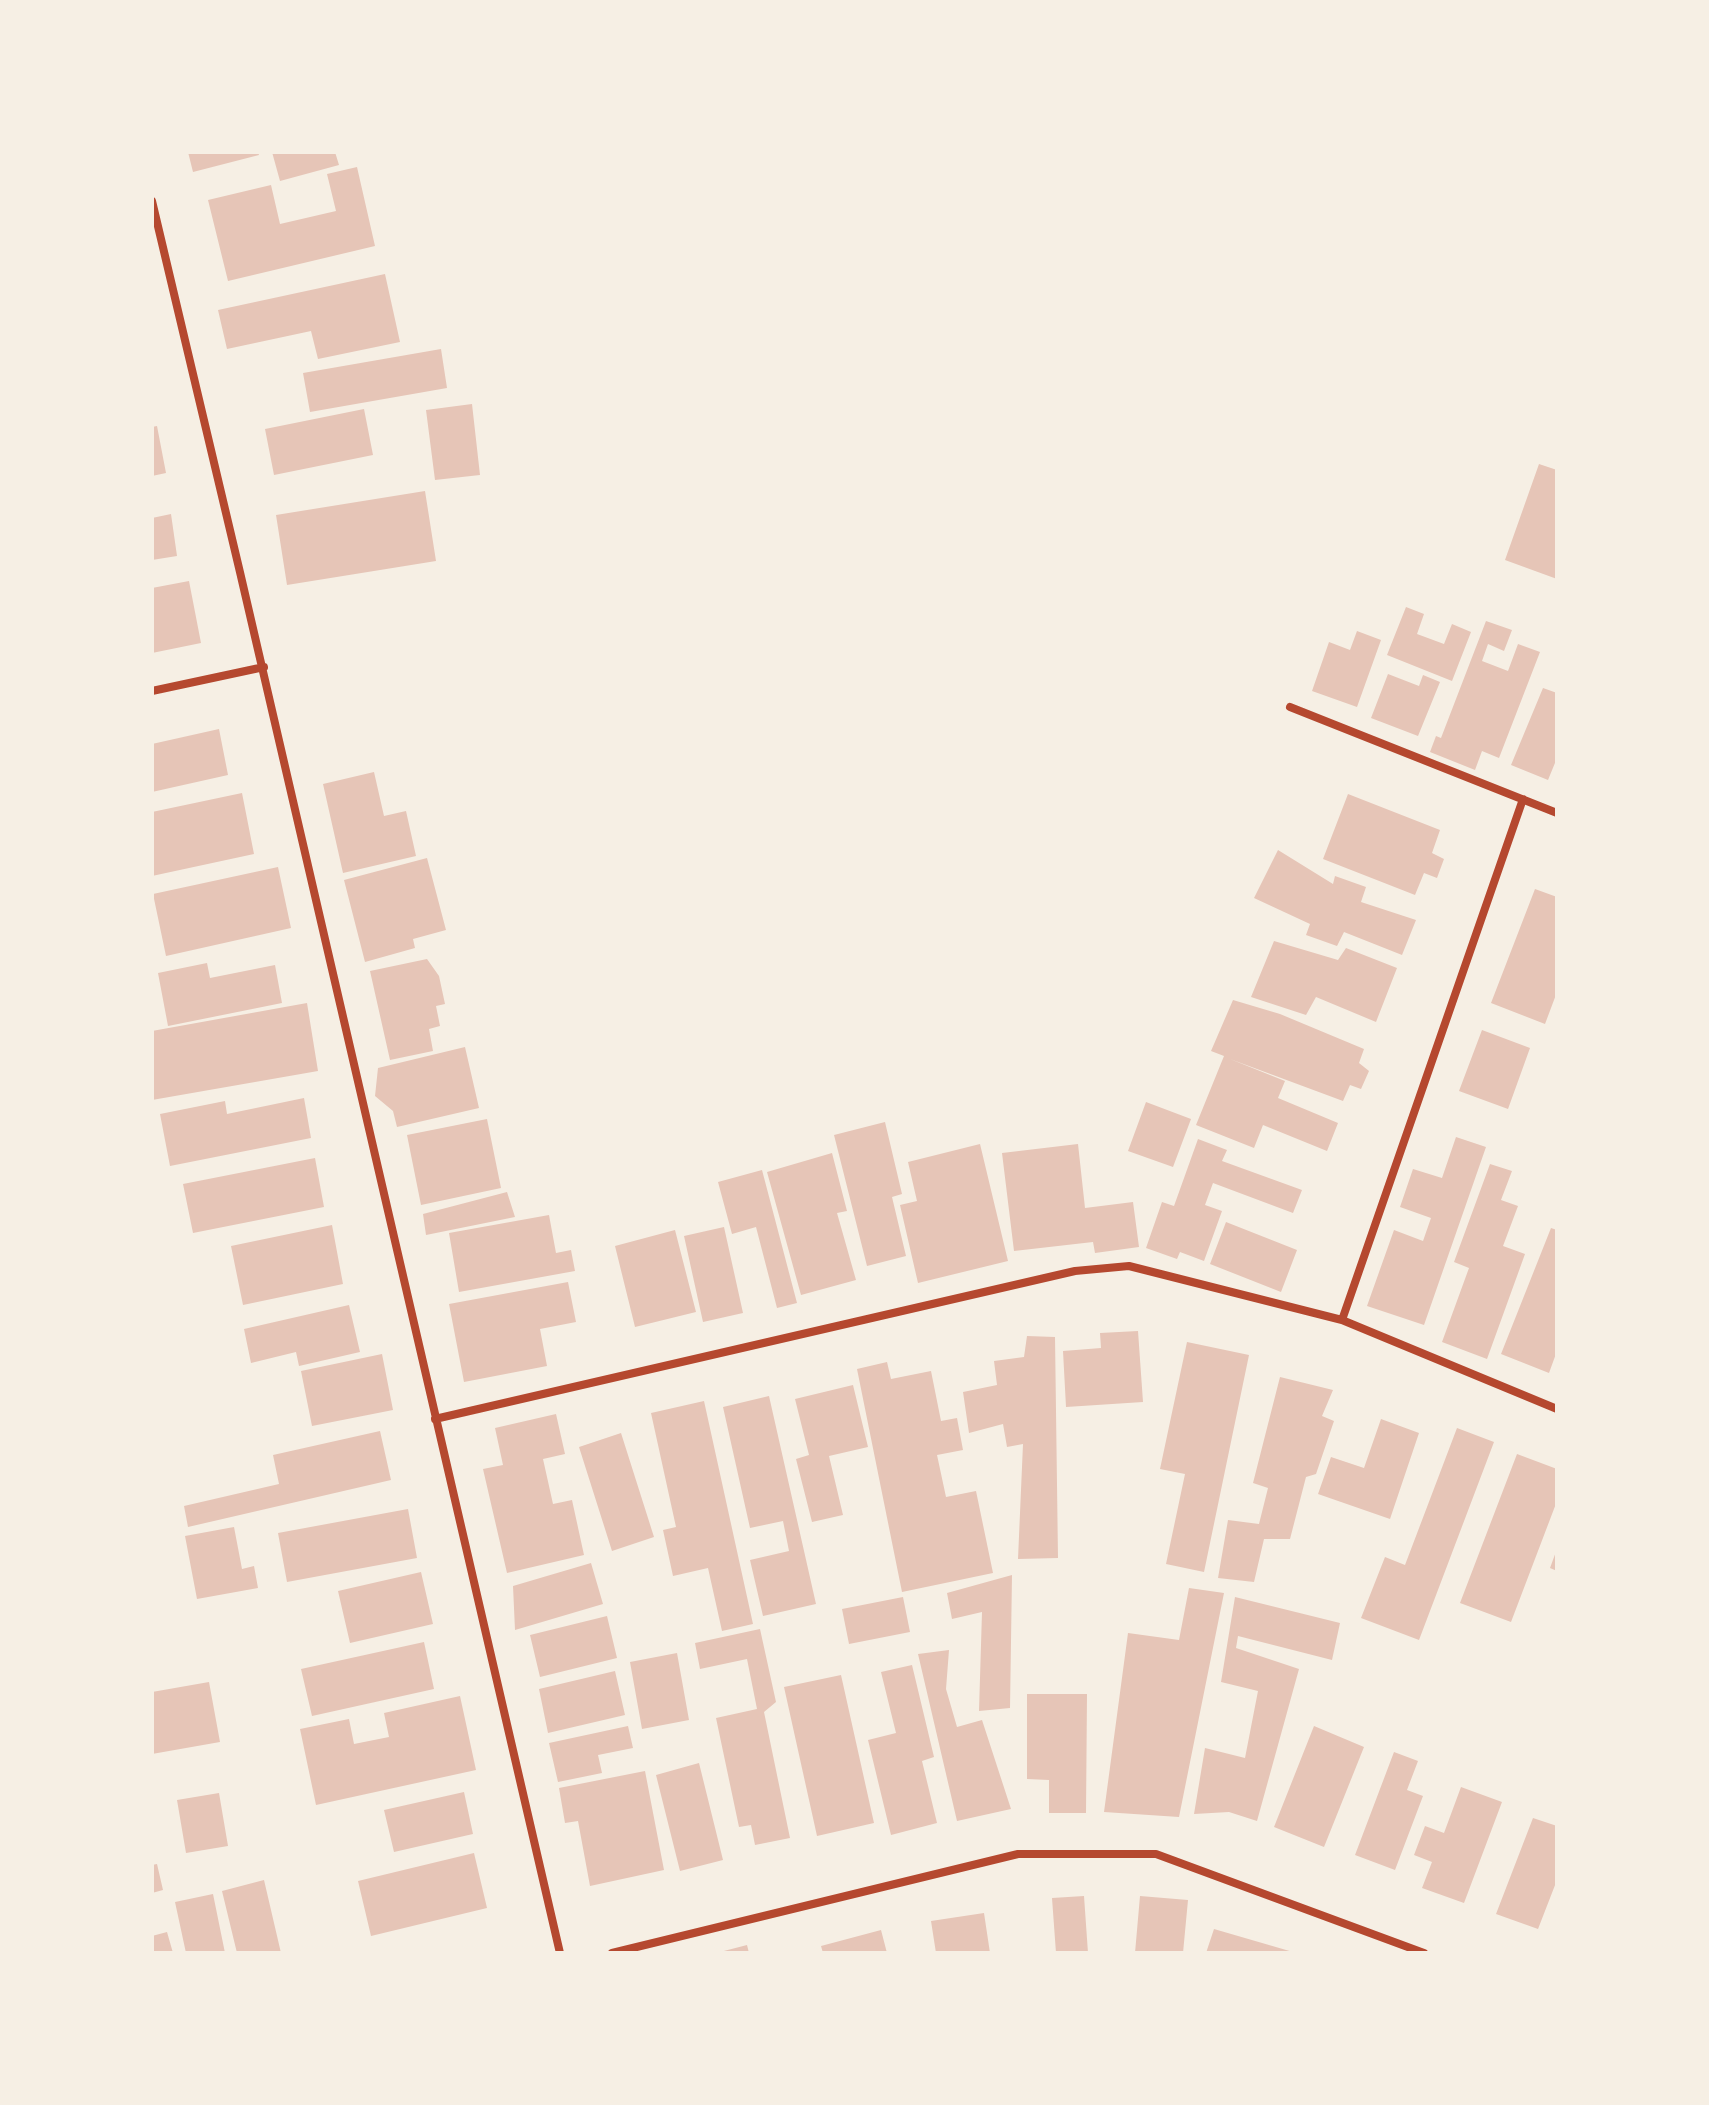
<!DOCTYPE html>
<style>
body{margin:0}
#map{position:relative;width:1709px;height:2105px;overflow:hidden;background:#f6efe4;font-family:Arial,sans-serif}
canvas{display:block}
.frame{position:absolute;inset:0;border:154px solid #f6efe4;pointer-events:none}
</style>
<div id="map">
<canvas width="1709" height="2105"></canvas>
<div class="frame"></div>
</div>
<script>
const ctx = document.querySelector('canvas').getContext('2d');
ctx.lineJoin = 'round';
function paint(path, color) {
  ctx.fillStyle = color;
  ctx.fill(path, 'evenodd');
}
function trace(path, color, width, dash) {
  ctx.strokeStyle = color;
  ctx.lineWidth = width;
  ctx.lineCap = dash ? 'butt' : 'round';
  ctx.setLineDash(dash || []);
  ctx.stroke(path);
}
paint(new Path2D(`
 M188,152H258L259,155L193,172Z
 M272,152H335L339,165L280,181Z
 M357,167L375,246L228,281L208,200L271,185L280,224L336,211L327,174Z
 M385,274L400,342L318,359L311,331L227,349L218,310Z
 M441,349L447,388L310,412L303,373Z
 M472,404L480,475L435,480L426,410Z
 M364,409L373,455L274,475L265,429Z
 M157,426L166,473L152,476V427Z
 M1539,464L1557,470V579L1505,560Z
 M425,491L436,561L287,585L276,515Z
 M171,514L177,556L152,560V518Z
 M189,581L201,643L152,653V588Z
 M1406,607L1424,614L1417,634L1444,644L1452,624L1471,632L1452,681L1387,655Z
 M1486,621L1512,630L1504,651L1488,644L1482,661L1508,671L1518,644L1540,652L1499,758L1482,751L1475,770L1430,752L1436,736L1441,738Z
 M1357,631L1381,640L1357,707L1312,691L1329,642L1350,650Z
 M1388,674L1419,686L1423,675L1440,682L1418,736L1371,718Z
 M1543,688L1557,693V758L1548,780L1511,765Z
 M219,729L228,775L152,792V744Z
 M374,772L384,816L406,811L416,856L343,873L323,784Z
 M242,793L254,854L152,876V812Z
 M1348,794L1440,830L1432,853L1444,859L1437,878L1424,873L1415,895L1323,859Z
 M1278,850L1333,884L1335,876L1366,887L1361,902L1416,920L1402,955L1344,932L1337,946L1306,935L1310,924L1254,898Z
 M427,858L446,930L413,939L415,948L365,962L344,880Z
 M278,867L291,928L166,956L153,894Z
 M1535,889L1557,897V992L1545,1024L1491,1003Z
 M1274,941L1338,960L1346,948L1397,968L1376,1022L1316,997L1306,1015L1251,997Z
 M427,959L439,976L445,1004L436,1006L440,1026L429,1029L433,1051L390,1060L370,971Z
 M207,963L210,978L275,965L282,1003L168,1026L158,973Z
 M1233,1000L1280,1014L1364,1049L1359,1063L1369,1071L1361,1089L1350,1085L1343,1101L1230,1059L1285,1081L1278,1098L1338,1123L1327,1151L1263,1125L1254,1148L1196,1125L1224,1056L1211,1051Z
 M307,1003L318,1071L152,1100V1031Z
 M1482,1030L1530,1048L1508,1109L1459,1091Z
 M465,1047L479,1108L397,1127L393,1111L375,1096L378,1068Z
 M304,1098L311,1138L170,1166L160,1114L225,1101L227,1114Z
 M1146,1102L1191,1119L1173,1167L1128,1151Z
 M487,1119L501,1188L421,1205L407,1135Z
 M885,1122L902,1194L892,1197L906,1256L867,1266L834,1135Z
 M1456,1137L1486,1147L1424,1325L1367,1306L1394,1230L1423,1241L1431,1218L1400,1207L1413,1169L1442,1178Z
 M1198,1139L1227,1150L1222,1161L1302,1190L1293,1213L1213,1183L1205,1205L1222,1211L1204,1261L1180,1252L1177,1259L1146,1248L1162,1202L1174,1206Z
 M980,1144L1008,1261L918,1283L900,1205L917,1201L908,1162Z
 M1078,1144L1085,1208L1133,1202L1139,1247L1095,1253L1093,1242L1014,1251L1002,1153Z
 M832,1153L847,1211L837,1213L856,1280L801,1295L767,1172Z
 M315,1158L324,1207L193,1233L183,1184Z
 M1490,1164L1512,1171L1501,1200L1518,1206L1503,1246L1525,1254L1487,1359L1442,1342L1469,1268L1454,1262Z
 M762,1170L797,1303L777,1308L756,1227L732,1234L718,1182Z
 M507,1192L515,1217L426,1235L423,1214Z
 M549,1215L556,1253L571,1250L575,1271L459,1292L449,1233Z
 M1226,1222L1297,1250L1281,1292L1210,1264Z
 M332,1225L343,1284L243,1305L231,1246Z
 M724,1227L743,1313L703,1322L684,1236Z
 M1551,1228L1557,1230V1351L1549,1373L1501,1354Z
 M675,1230L696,1312L635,1327L615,1246Z
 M568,1282L576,1322L540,1329L547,1366L464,1382L449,1304Z
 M349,1305L360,1352L299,1366L296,1352L251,1363L244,1329Z
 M1138,1331L1143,1402L1066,1407L1063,1351L1101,1348L1100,1333Z
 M1027,1336L1055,1337L1058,1558L1018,1559L1023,1444L1007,1447L1003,1424L969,1433L963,1392L997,1385L994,1361L1024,1357Z
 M1187,1342L1249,1355L1204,1572L1166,1564L1185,1474L1160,1469Z
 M382,1354L393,1410L312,1426L301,1371Z
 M887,1362L891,1379L931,1371L941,1421L957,1418L963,1450L937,1455L946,1497L976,1491L993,1573L902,1592L857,1369Z
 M1280,1377L1333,1390L1322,1416L1334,1421L1316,1474L1306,1477L1290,1539H1264L1254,1582L1218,1578L1228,1520L1259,1524L1268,1488L1253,1483Z
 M853,1385L868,1447L829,1456L843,1515L812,1522L796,1459L809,1455L795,1399Z
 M769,1396L816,1604L763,1616L750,1560L789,1551L783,1521L750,1528L723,1407Z
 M704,1401L753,1624L722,1631L708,1568L673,1576L663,1530L676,1527L651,1413Z
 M556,1414L565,1454L543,1459L553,1504L572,1500L584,1555L507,1573L483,1469L503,1465L495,1428Z
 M1381,1419L1419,1433L1390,1519L1318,1494L1331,1457L1364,1468Z
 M1457,1428L1494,1442L1419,1640L1361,1618L1385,1557L1405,1565Z
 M380,1431L391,1480L188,1527L184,1506L279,1484L273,1455Z
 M621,1433L654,1537L612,1551L579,1447Z
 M1517,1454L1557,1469V1501L1511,1622L1460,1603Z
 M408,1509L417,1558L287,1582L278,1533Z
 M234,1527L242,1569L254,1566L258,1588L197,1599L185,1536Z
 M1557,1549V1571L1550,1568Z
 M591,1563L603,1604L515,1630L513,1586Z
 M421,1572L433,1624L350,1643L338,1591Z
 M1012,1575L1010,1708L979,1711L982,1612L952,1619L947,1593Z
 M1189,1588L1224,1593L1179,1817L1104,1812L1128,1633L1179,1640Z
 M903,1597L910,1632L849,1644L842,1609Z
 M1235,1597L1340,1623L1332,1660L1238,1636L1236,1648L1299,1669L1257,1821L1229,1812L1194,1814L1205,1748L1245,1758L1258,1691L1221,1682Z
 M607,1616L617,1658L540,1677L530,1635Z
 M760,1629L776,1702L764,1712L790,1838L755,1845L751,1825L739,1827L716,1718L757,1709L747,1659L700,1669L695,1643Z
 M424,1642L434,1689L312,1716L301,1669Z
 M949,1650L946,1689L957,1727L982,1720L1011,1809L957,1821L918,1654Z
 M677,1653L689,1720L642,1729L630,1662Z
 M912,1665L934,1757L922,1761L937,1823L891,1835L868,1740L896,1733L881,1672Z
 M615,1671L625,1715L548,1733L539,1689Z
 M841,1675L874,1823L817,1836L784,1687Z
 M209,1682L220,1742L152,1754V1692Z
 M1027,1694H1087L1086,1813H1049V1780L1027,1779Z
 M460,1696L476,1770L316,1805L300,1729L349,1719L354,1744L389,1737L384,1713Z
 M628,1726L633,1748L598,1755L602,1773L558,1782L549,1743Z
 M1314,1726L1364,1747L1324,1847L1274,1827Z
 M1394,1752L1418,1761L1407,1790L1423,1796L1395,1870L1355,1855Z
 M699,1763L723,1860L680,1871L656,1775Z
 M645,1771L664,1870L590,1886L578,1821L565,1823L559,1788Z
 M1461,1787L1502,1802L1464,1903L1422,1888L1432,1862L1414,1855L1425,1826L1444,1833Z
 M464,1792L473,1834L394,1852L384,1810Z
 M219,1793L228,1846L186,1853L177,1800Z
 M1533,1818L1557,1826V1880L1538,1929L1496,1914Z
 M474,1853L487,1908L371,1936L358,1881Z
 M157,1864L163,1890L152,1893V1865Z
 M264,1880L281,1953H237L222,1891Z
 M213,1894L225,1953H186L175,1902Z
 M1084,1896L1088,1953H1056L1052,1898Z
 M1140,1896L1188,1900L1183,1953H1135Z
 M984,1913L990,1953H936L931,1921Z
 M1214,1929L1293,1952V1953H1206Z
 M881,1930L887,1953H823L821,1946Z
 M167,1932L173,1953H152V1936Z
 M747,1945L749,1953H720V1952Z`), '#e6c5b7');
trace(new Path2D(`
 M152,201C292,784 423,1369 560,1953
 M152,691L264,667
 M1290,707L1557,813
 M1342,1320L1523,799
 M435,1419L1075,1271L1129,1266L1342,1320L1557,1409
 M612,1953L1018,1854H1156L1424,1953`), '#b5482f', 8);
</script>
